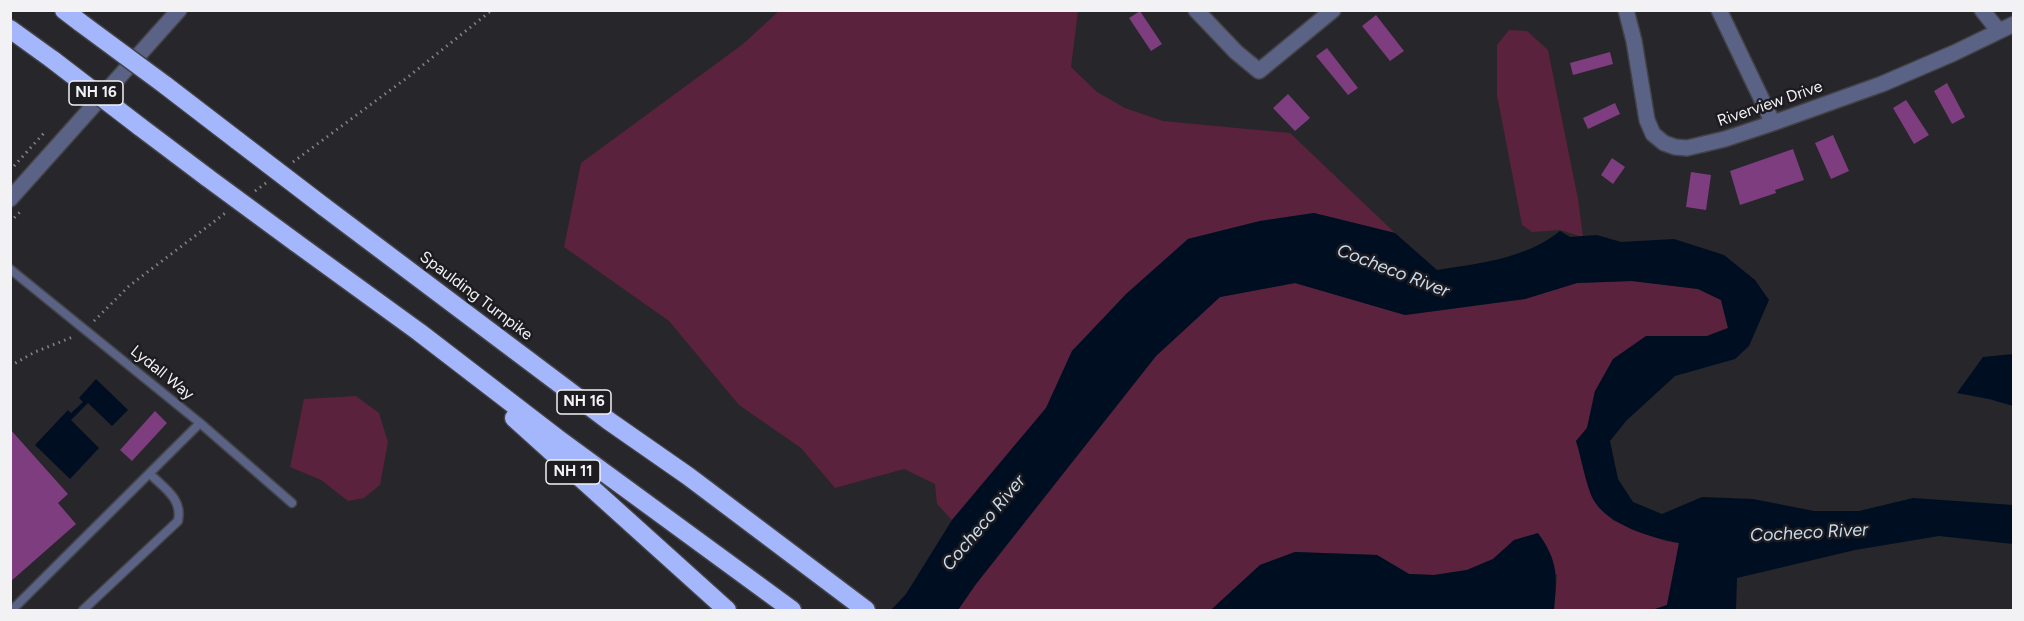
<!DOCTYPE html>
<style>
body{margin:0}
#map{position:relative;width:2024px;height:621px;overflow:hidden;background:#27262a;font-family:Figtree,sans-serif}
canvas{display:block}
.frame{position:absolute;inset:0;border:12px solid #f2f1f4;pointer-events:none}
</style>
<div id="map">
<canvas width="2024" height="621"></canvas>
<div class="frame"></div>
</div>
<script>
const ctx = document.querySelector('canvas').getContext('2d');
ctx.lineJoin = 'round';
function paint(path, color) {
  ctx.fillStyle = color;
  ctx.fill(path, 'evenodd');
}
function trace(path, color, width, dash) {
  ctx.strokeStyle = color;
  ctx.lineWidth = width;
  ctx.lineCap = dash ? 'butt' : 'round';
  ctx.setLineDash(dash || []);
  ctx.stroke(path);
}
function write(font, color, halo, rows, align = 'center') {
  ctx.font = font + ' Figtree,sans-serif';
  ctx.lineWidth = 5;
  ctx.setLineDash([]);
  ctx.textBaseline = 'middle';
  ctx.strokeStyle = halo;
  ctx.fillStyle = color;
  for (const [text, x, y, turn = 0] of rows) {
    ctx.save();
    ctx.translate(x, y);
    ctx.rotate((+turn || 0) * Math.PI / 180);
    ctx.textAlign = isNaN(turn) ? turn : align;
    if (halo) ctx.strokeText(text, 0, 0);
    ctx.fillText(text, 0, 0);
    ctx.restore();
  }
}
paint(new Path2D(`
 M780,10L1078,11L1071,67L1097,92L1125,108L1163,121L1290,133L1395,233L1314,213L1260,221L1188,239L1072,351L1046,408L952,520L937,504L935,484L904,469L835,488L801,448L739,405L669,321L564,247L581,163L743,44Z
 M1509,30L1527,31L1548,50L1578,199L1583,237L1560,230L1532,232L1522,225L1497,95V45Z
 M1632,281L1698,289L1721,300L1728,328L1707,336H1646L1595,391L1587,428L1576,441L1612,520L1665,541L1679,543L1667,605L1652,610H1554L1557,575L1514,540L1493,559L1467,570L1434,575L1409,574L1377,555L1295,552L1260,565L1211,610H958L976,584L1156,356L1220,297L1295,283L1405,315L1525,299L1577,283Z
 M356,396L379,413L388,442L380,485L364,498L348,501L321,480L290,467L304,399Z`), '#5a223d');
paint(new Path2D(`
 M1314,213L1395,233L1437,270C1480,263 1525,259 1560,231L1570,237L1597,235L1621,242L1674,239L1724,255L1755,280L1769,300L1749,346L1735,359L1675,376L1626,421L1610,441L1618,479L1633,502L1662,514L1702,497L1753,499L1814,511H1859L1913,498L2013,505V544L1939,536L1855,550L1737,578L1736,610H1652L1667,605L1679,543C1652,538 1607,525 1593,499C1586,485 1581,457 1576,441L1587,428L1595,391L1613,359L1646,336H1707L1728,328L1721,300L1698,289L1632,281L1577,283L1525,299L1405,315L1295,283L1220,297L1156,356L976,584L958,610H891L906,594L952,520L1046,408L1072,351L1126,294L1188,239L1260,221Z
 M2013,354V406L1989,399L1957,393L1983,357Z
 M96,379L128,410L112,426L88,403L71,420L99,448L70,479L35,445L68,410L71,413L83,402L79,398Z
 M1538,533C1559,562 1557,577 1554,610H1211L1260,565L1295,552L1377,555L1409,574L1434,575L1467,570L1493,559L1514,540Z`), '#000e21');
paint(new Path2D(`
 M1140,11L1162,44L1151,51L1129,18Z
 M1376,15L1404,51L1390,61L1362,26Z
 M1327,48L1358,88L1348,95L1316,56Z
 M1610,52L1613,64L1573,75L1570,63Z
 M1947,83L1965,117L1952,124L1934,91Z
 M1288,94L1310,118L1295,131L1273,108Z
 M1906,100L1929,135L1914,144L1893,108Z
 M1615,103L1620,114L1588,129L1583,118Z
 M1833,135L1849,171L1831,179L1815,143Z
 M1793,149L1804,180L1775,190L1776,193L1740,205L1730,171Z
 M1612,158L1625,167L1613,184L1601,175Z
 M1691,172L1711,175L1706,210L1686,207Z
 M155,411L167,423L132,461L120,450Z
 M10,429L68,494L58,503L76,524L10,582Z`), '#7d3d7f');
const service = new Path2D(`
 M10,269L200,423L292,503
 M12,610L200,423
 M83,610L178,521C183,499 164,488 150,474`);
const minor = new Path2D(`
 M1196,10L1236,52L1259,71L1333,10
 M1626,10L1634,41L1647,120L1653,134L1664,143L1675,147L1687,148L1725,139L1773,123L1882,84L1954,53L2014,24
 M1719,10L1773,123
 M1982,10L1998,30`);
const tertiary = new Path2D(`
 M10,199L179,10`);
const motorway = new Path2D(`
 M64,10L81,23
 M10,29L53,60
 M165,85L238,141
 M139,126L208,178
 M323,206L609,421L688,476L866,610
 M295,242L419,332L557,438L792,610
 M514,418L727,610`);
trace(service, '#434246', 11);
trace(minor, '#434246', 18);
trace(tertiary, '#434246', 18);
trace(motorway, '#434246', 21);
trace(new Path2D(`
 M293,162L408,77L492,10
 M14,166L44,133
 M255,191L266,183
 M10,222L21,211
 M94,321L129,286L228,211
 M10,366L35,352L75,336`), '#848387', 3, [1.5, 4.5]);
trace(service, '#5a6386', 8);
trace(minor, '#5a6386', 15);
trace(tertiary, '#5a6386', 15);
trace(motorway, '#a5b7fc', 18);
const motorwayBridge = new Path2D(`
 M81,23L165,85
 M53,60L139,126
 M238,141L323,206
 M208,178L295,242`);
trace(motorwayBridge, '#434246', 21, []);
trace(motorwayBridge, '#a5b7fc', 18);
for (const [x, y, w] of [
 [96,93,54],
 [584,402,54],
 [573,472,54]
]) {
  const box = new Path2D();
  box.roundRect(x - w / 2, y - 12, w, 24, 4.5);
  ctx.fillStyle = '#1d1c20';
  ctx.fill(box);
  trace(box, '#f2f1f4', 1.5);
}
write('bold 15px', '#f2f1f4', null, [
 ["NH 16",96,93],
 ["NH 16",584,402],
 ["NH 11",573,472]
]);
write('16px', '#f2f1f4', '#1d1c20', [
 ["Riverview Drive",1770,104,-19],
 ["Spaulding Turnpike",476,296,37],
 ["Lydall Way",162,373,39]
]);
write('italic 18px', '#cadcee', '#1d1c20', [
 ["Cocheco River",1393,271,21],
 ["Cocheco River",984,523,-50],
 ["Cocheco River",1809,533,-3]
]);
</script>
